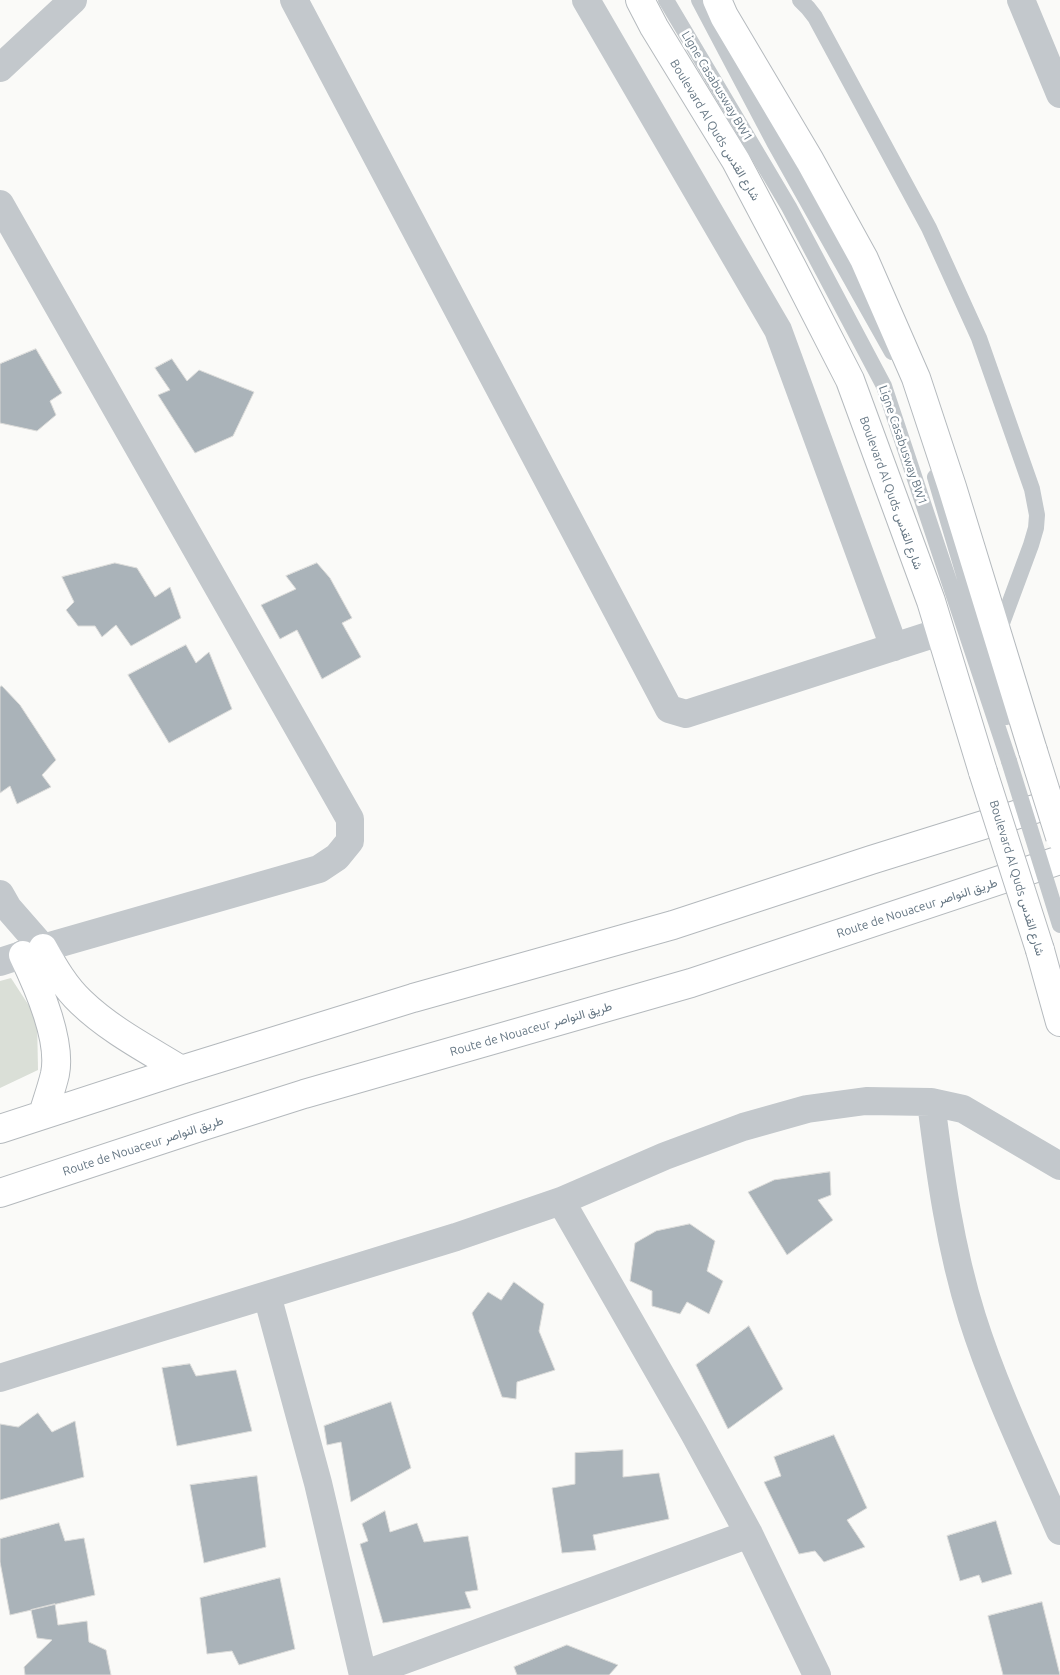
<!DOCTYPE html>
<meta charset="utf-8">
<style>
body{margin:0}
canvas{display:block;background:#fafaf8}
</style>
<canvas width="1060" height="1675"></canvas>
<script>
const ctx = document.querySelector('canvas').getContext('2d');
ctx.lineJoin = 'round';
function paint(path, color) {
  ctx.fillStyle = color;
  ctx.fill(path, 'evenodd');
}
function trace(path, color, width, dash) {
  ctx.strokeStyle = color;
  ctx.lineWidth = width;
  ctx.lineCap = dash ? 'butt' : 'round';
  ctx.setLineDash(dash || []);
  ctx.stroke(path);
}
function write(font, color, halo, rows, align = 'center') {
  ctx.font = font + ' Ubuntu,Vazirmatn,sans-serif';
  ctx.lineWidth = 5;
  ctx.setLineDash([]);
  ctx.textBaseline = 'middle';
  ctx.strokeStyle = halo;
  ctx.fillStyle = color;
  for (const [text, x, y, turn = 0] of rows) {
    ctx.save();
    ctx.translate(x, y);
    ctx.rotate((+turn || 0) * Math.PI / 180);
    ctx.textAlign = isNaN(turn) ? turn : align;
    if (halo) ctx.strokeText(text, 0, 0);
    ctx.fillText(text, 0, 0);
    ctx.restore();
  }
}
paint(new Path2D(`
 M11,978L37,1018L38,1070L0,1088V981Z`), '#dadfd7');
const building = new Path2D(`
 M36,349L62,393L50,401L56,415L37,431L0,423V364Z
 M172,359L187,381L199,370L254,392L233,436L195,453L158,395L170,390L155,368Z
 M115,563L137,568L155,597L170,587L181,618L131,646L116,625L102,637L95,626H78L66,610L74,602L62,577Z
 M317,563L330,578L352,618L342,623L361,657L322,679L297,630L280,639L261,605L296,589L286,576Z
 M186,645L196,663L209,652L232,709L169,743L128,675Z
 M2,686L20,705L56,760L42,775L51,787L17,804L10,786L0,793V687Z
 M830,1172L831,1195L818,1200L833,1220L787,1255L748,1192L774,1180Z
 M690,1224L715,1241L707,1271L723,1281L709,1314L687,1302L680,1314L652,1306V1291L630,1281L635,1243L656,1231Z
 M514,1282L544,1304L539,1331L555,1370L517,1382L516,1399L502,1397L472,1313L488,1292L501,1300Z
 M749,1326L783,1389L728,1429L696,1365Z
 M190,1364L196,1376L236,1370L252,1431L177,1446L162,1368Z
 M391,1402L411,1468L351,1502L341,1442L327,1445L324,1426Z
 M38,1413L52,1432L75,1421L84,1477L0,1500V1424L18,1427Z
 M834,1435L867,1508L847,1520L865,1547L824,1562L815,1551L799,1554L764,1482L781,1476L774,1457Z
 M623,1450V1477L659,1473L669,1519L593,1535L596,1550L562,1553L552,1488L575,1484V1453Z
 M257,1476L266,1547L204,1563L190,1485Z
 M385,1511L390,1532L417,1523L424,1542L468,1536L478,1590L465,1592L471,1608L383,1623L360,1544L368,1541L362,1524Z
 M996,1521L1012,1574L982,1583L979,1575L960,1581L947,1536Z
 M59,1523L65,1541L84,1538L95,1595L10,1615L0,1562V1539Z
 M280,1578L295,1649L239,1665L232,1651L207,1654L200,1598Z
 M1042,1602L1060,1675H1003L988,1616Z
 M55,1604L58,1625L87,1621L89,1642L106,1650L111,1675H25L24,1667L52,1640L37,1638L31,1610Z
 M567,1645L618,1665L609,1675H517L514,1667Z`);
paint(building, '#aab3b9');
trace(building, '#dcdcda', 1);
const primary = new Path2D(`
 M640,0L654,27L736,161L792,267L850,380L931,601L983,772
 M717,0L724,16L810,161L864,259L916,378L952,487L1033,751
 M1040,950L1060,1022`);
const highway = new Path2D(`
 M43,948C54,968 65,987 81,1002C110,1030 147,1049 181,1070
 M23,955C38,986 62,1040 55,1074C52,1087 47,1101 43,1114
 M0,1129L181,1070L413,998L673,925L871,860L1060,801
 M0,1193L197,1128L304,1094L691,983L1060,860`);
trace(primary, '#b5babe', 30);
trace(highway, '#b4b9bd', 30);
trace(new Path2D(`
 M666,0L789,207L884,386L1009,761
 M699,0L774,142L892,352
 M800,0L808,8L815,17L929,228L979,338L1032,489L1037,515L1036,528L1031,545L998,634
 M935,477L1006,717`), '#c3c8cc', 16);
trace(new Path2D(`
 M294,0L669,709L686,714L940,632
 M586,0L778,330L894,647
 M1021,0L1060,94
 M0,68L73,0
 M0,204L350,819V841L337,857L319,869L43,948L0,962
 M0,894L8,908L43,948
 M931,1102C940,1174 950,1247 972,1317C995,1390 1029,1460 1060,1531
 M561,1201L694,1433L749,1534L817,1675
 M267,1295L318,1483L363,1675L749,1534
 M0,1378L153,1330L456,1237L561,1201L665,1156L743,1127L807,1109L866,1101L931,1102L963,1109L1060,1166`), '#c3c8cc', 28);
trace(primary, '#fff', 28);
trace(highway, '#fff', 28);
const primaryBridge = new Path2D(`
 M1033,751L1060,837
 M983,772L1040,950`);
trace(primaryBridge, '#b5babe', 30, []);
trace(new Path2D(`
 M1009,761L1060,925`), '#c3c8cc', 16);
trace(primaryBridge, '#fff', 28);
write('12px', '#657683', '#fff', [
 ["Ligne Casabusway BW1",717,86,59],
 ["Boulevard Al Quds شارع القدس",715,130,59],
 ["Ligne Casabusway BW1",903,445,71],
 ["Boulevard Al Quds شارع القدس",891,493,70],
 ["Boulevard Al Quds شارع القدس",1017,878,73],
 ["Route de Nouaceur طريق النواصر",917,908,-18],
 ["Route de Nouaceur طريق النواصر",531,1029,-16],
 ["Route de Nouaceur طريق النواصر",143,1146,-18]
]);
</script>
